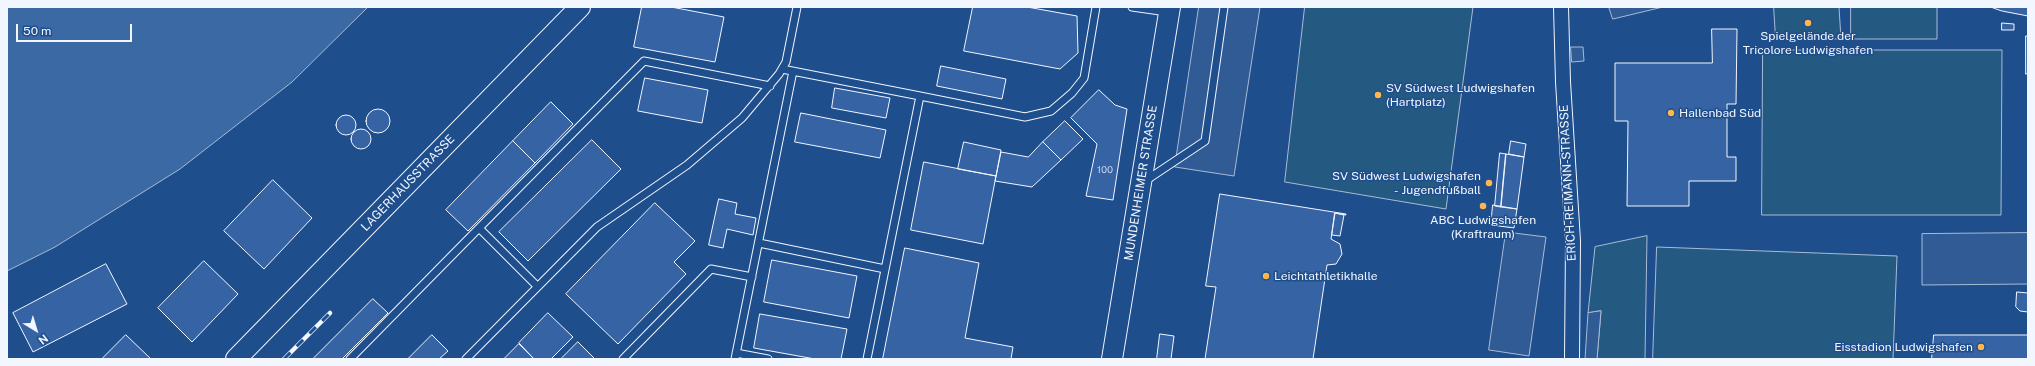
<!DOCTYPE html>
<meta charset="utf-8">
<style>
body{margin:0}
#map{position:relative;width:2035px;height:366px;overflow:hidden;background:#1f4e8c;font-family:"Public Sans",sans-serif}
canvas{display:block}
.frame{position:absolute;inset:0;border:8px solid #f2f6ff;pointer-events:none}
.north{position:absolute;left:16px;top:310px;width:40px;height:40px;-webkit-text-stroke:3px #1f4e8c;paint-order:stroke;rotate:142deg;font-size:11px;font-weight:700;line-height:16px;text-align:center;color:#f2f6ff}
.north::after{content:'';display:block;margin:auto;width:14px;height:18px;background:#f2f6ff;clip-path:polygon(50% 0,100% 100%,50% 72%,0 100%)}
.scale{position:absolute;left:16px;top:24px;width:116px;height:18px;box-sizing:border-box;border:2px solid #f2f6ff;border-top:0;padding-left:5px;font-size:12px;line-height:14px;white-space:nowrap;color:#f2f6ff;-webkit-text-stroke:3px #1f4e8c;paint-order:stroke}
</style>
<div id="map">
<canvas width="2035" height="366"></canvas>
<div class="frame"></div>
<div class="north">N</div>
<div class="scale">50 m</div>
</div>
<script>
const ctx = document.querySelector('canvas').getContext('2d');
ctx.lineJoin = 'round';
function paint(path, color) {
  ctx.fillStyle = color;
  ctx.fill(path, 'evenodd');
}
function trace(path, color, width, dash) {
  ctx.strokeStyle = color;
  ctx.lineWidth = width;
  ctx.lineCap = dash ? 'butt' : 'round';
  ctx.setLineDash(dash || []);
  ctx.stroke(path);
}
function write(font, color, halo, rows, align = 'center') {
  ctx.font = font + ' "Public Sans",sans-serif';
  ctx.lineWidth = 3;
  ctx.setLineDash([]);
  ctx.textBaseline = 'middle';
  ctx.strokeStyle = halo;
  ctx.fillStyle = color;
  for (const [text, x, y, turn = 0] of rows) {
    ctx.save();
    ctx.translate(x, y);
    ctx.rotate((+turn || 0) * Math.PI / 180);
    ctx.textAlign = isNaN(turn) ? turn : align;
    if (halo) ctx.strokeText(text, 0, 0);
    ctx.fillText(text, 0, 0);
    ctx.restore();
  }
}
const green = new Path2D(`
 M1305,7H1473L1446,209L1285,182Z
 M1774,7H1839L1841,39H1776Z
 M1851,7H1937V39H1851Z
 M1763,50H2002L2001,215H1762Z
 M1647,236L1645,359H1597L1601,311L1588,313L1595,247Z
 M1657,247L1897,256L1893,359H1653Z`);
paint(green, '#245a82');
trace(green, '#a8bbd7', 1);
const parking = new Path2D(`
 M1199,7H1260L1234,176L1175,167Z
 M1609,7H1663L1613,19Z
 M1571,47H1583L1584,61L1572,62Z
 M1506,232L1546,237L1529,356L1489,350Z
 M2028,233V284L1922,285V234Z
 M1601,311L1597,359H1585L1588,313Z`);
paint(parking, '#305b95');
trace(parking, '#a8bbd7', 1);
const water = new Path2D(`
 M7,7H368L292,82L180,169L55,247L7,271Z`);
paint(water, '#3b69a3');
trace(water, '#a8bbd7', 1);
const building = new Path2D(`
 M642,7H671L724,17L715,62L634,47Z
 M973,7H1027L1077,16L1078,53L1060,69L964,51Z
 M1991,7H2028V16L2002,11Z
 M2002,23L2014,24V30H2002Z
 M1712,29H1737L1736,104H1727V157H1736V181H1689V206H1627L1628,121H1615V63H1712Z
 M2026,36H2028V73L2026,74Z
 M941,66L1006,79L1002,99L937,86Z
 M645,78L708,90L702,123L638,111Z
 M835,88L890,98L886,118L832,108Z
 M1099,90L1115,105L1127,109L1113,200L1086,196L1097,144L1071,118Z
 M551,102L573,124L535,163L513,141Z
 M366 121a12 12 0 1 1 24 0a12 12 0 1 1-24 0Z
 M801,113L886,130L880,158L795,142Z
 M336 125a10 10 0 1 1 20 0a10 10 0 1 1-20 0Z
 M1065,121L1083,139L1061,160L1043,142Z
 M351 139a10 10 0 1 1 20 0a10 10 0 1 1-20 0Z
 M592,140L621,169L528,261L499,232Z
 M513,141L535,163L468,231L446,210Z
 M1511,141L1526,144L1524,157L1509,154Z
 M964,142L1001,150L996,176L958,169Z
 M1043,142L1061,160L1032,187L995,181L1001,152L1028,157Z
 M1500,153L1506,154L1501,207L1495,206Z
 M1506,154L1524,157L1517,209L1501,207Z
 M924,162L996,176L983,244L911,230Z
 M273,180L312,218L264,269L224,231Z
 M1220,194L1346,214V215L1335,213L1331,239L1340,244L1342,254L1336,264L1327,265L1313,359H1205L1216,287L1206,286Z
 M719,199L737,203L735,214L756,218L753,235L727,229L723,248L709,245Z
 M655,203L695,241L674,262L686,274L618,344L566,294Z
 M1493,205L1517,209L1514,228L1491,225Z
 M1335,213L1344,215L1340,236L1332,235Z
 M905,248L979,263L965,338L1013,347L1011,359H883Z
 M772,260L857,276L849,318L764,302Z
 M204,261L238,294L192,342L158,308Z
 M106,264L127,304L33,352L13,313Z
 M2017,292L2028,293V312L2020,311L2016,307Z
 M373,299L388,313L342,359H313Z
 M548,313L573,337L551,359H534L519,343Z
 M760,314L847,329L841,359H815L754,348Z
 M1160,334L1174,336L1171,359H1157Z
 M126,335L151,359H102Z
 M432,335L448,351L439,359H408Z
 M1934,335H2028V359H1932Z
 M578,342L595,359H561Z
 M519,344L534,359H504Z`);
paint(building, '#3563a3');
trace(building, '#f2f6ff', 1);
const lane = new Path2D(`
 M1132,7L1167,12
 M782,69L920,96L867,359
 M920,96L1025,117L1051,111L1072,93L1084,78L1096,7
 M1145,181L1205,141L1224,7
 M479,228L644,61L770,86
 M759,243L885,269
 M736,353L768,359
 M350,359L479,228L537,286
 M466,359L597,227L687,165L742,118L779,74L786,62L797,7
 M623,359L711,269L752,277
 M735,359L793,71`);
const street = new Path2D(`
 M1561,7L1563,82L1573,241L1572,359`);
const secondary = new Path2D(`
 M236,359L580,7
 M1112,359L1170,7`);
trace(lane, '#f2f6ff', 9);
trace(street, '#f2f6ff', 16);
trace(secondary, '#f2f6ff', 22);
trace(lane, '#1f4e8c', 7);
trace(street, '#1f4e8c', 14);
trace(secondary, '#1f4e8c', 20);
const rail = new Path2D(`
 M284,359L330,313`);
trace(rail, '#f2f6ff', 4.5);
trace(rail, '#1f4e8c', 3, [9]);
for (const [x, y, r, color] of [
 [1808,23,4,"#ffb74d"],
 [1378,95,4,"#ffb74d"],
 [1671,113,4,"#ffb74d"],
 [1489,183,4,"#ffb74d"],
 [1483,206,4,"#ffb74d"],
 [1266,276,4,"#ffb74d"],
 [1981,347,4,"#ffb74d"]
]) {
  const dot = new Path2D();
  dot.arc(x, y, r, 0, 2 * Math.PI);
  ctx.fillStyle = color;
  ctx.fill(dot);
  trace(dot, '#1f4e8c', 1.5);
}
write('10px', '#c3d1e8', null, [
 ["100",1105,170]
]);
write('12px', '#f2f6ff', '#1f4e8c', [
 ["Spielgelände der",1808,36,"center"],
 ["Tricolore Ludwigshafen",1808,50,"center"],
 ["SV Südwest Ludwigshafen",1386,88],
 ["(Hartplatz)",1386,102],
 ["Hallenbad Süd",1679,113],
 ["SV Südwest Ludwigshafen",1481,176,"right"],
 ["- Jugendfußball",1481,190,"right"],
 ["ABC Ludwigshafen",1483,220,"center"],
 ["(Kraftraum)",1483,234,"center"],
 ["Leichtathletikhalle",1274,276],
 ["Eisstadion Ludwigshafen",1973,347,"right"]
], 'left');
write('12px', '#f2f6ff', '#1f4e8c', [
 ["LAGERHAUSSTRASSE",408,183,-46],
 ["MUNDENHEIMER STRASSE",1141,183,-81],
 ["ERICH-REIMANN-STRASSE",1568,183,-93]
]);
</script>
